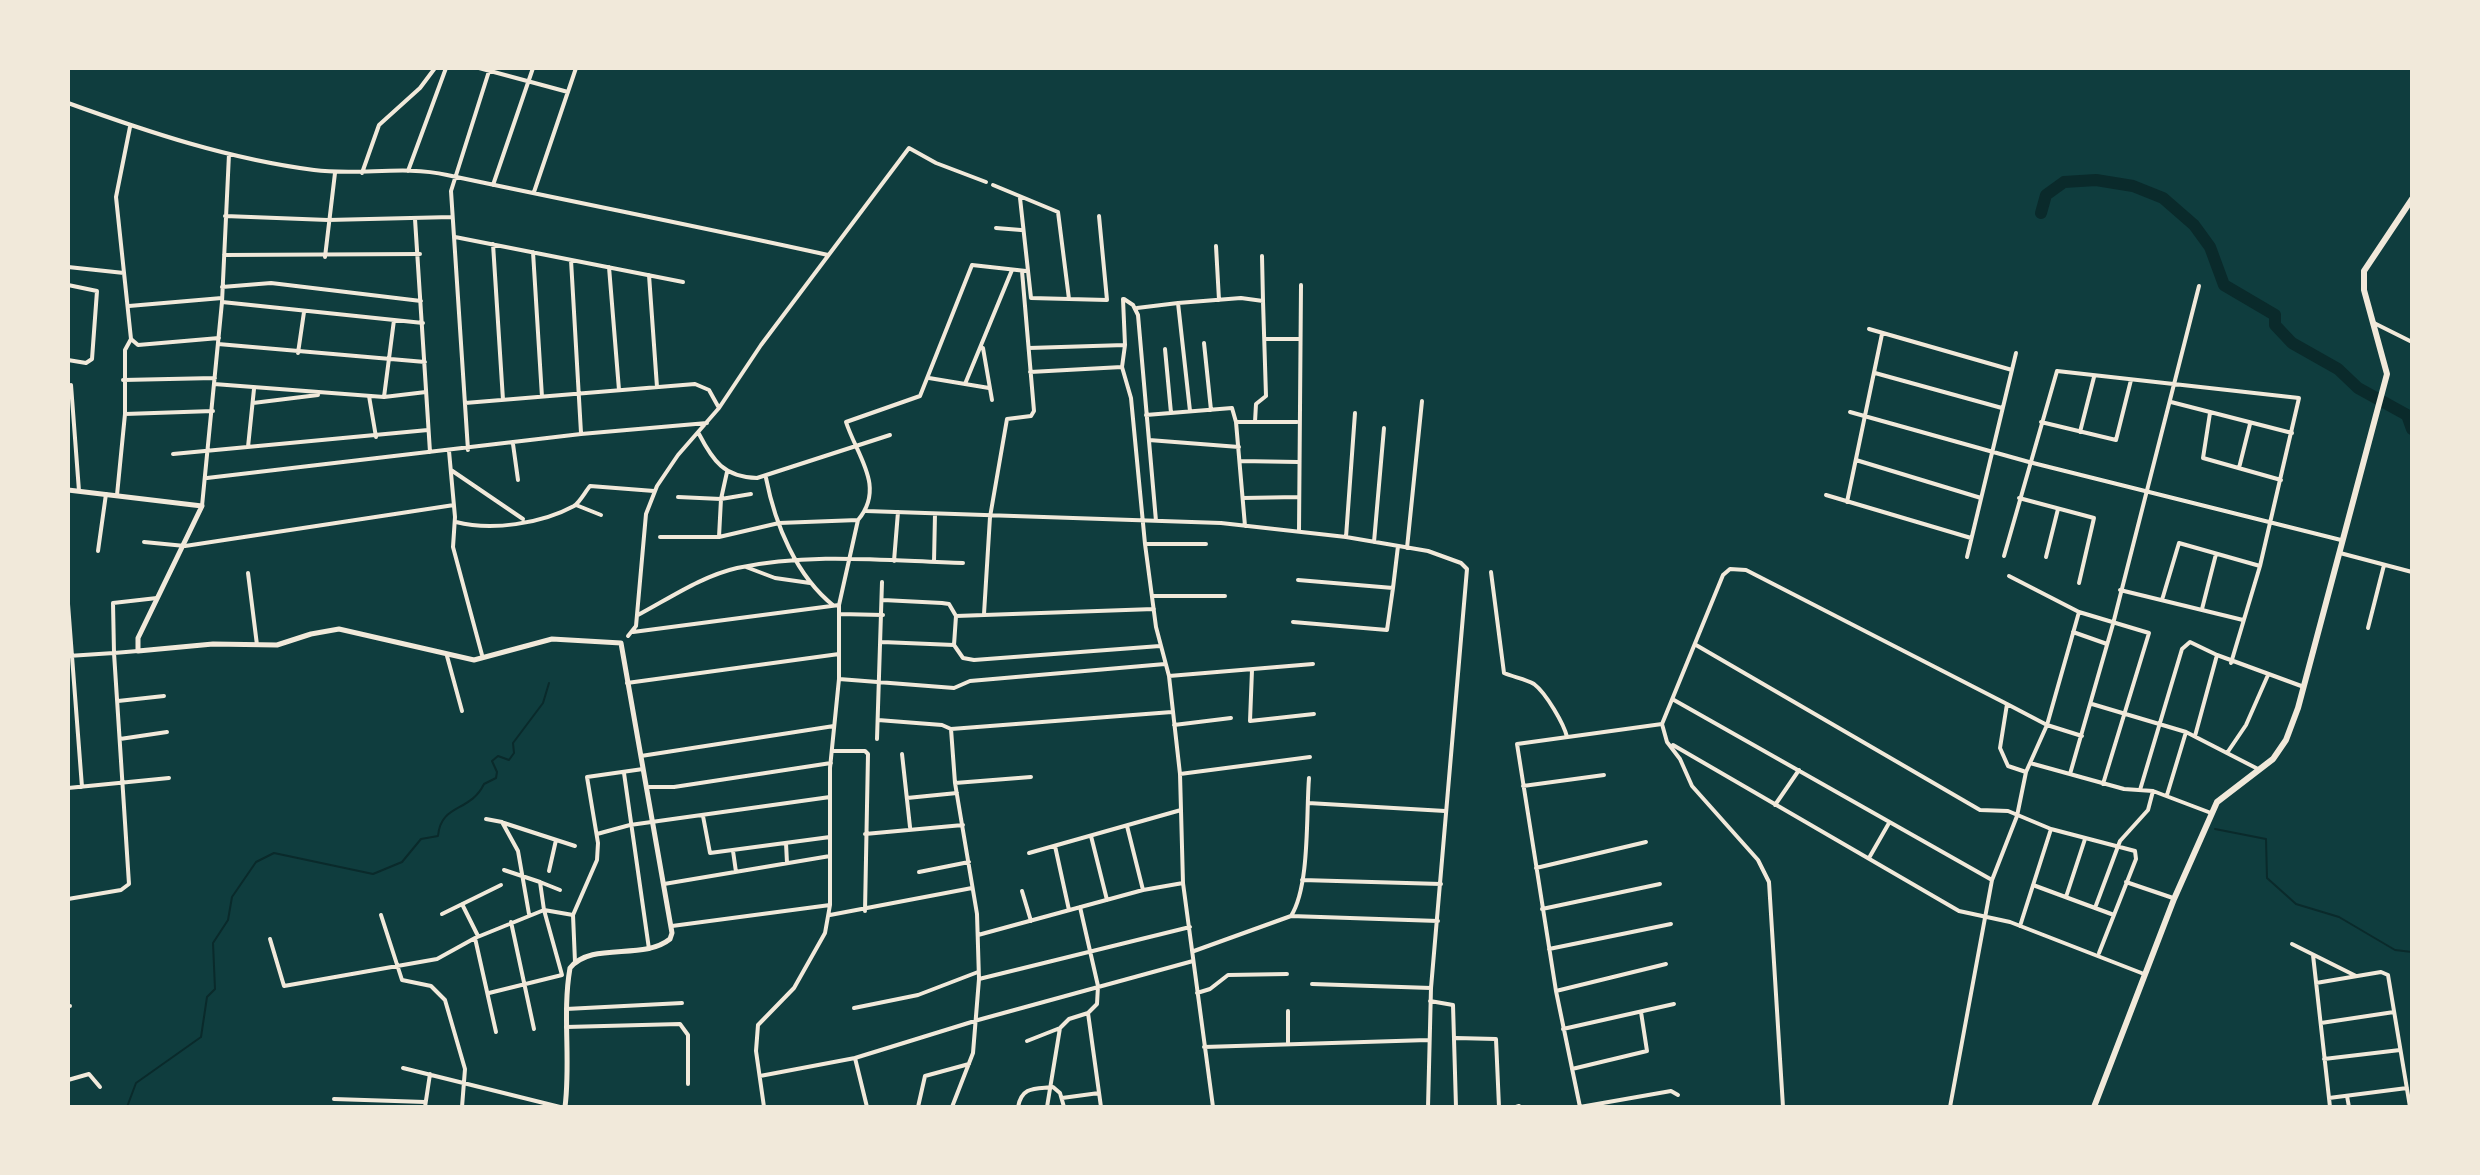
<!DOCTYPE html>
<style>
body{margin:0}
#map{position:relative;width:2480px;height:1175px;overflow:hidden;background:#0f3d3e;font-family:Arial,sans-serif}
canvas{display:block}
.frame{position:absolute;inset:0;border:70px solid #f1e9da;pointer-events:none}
</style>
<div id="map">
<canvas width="2480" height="1175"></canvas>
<div class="frame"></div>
</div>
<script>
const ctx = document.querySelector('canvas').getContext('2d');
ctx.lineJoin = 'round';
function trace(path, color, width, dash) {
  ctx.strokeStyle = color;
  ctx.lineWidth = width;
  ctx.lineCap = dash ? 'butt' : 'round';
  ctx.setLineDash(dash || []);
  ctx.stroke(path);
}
trace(new Path2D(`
 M2215,829L2266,839L2267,878L2296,904L2339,917L2395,950L2412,952
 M127,1107L136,1083L201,1037L207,997L215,989L213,943L228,920L232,897L256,862L274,853L373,874L402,862L421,839L438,836C441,803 470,813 484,784L496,778L497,772L492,761L498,756L509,760L514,753L513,743L543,703L549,683`), '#0a2a2b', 2);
trace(new Path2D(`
 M2041,213L2046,195L2064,182L2096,180L2133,186L2163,198L2194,225L2210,247L2224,285L2275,315V325L2292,343L2338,369L2358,388L2407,415L2412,429`), '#0a2a2b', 12);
trace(new Path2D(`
 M479,68L568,92
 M68,69L69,68
 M68,103C148,132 229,159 314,170C358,176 404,165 447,175C574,202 701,227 828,255
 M130,127L116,197L131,339L138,345L219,338
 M408,171L446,68
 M362,173L379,125L420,88L435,68
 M493,185L533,68
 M993,185L1058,212L1069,299
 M534,192L576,68
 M1020,198L1031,298L1107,300L1099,216
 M225,216L328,220L452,217
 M415,219L430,452
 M996,228L1021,230
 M455,237L683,282
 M493,244L503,400
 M1216,246L1219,300
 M533,252L542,397
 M224,255L420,254
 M1262,256L1263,301
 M325,257L335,173
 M571,260L581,433
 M68,267L124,273
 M609,267L619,390
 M649,275L657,387
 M68,285L97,291L92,359L86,363L68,360
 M222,287L271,283L421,301
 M1123,299L1125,345L1122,367L1131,398L1145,544L1156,627L1169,676L1180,774L1183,883L1213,1107
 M1124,299L1133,305L1138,315L1156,521
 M222,302L423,323
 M129,306L222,298
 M1137,308L1178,303
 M2374,323L2412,342
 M1869,329L2012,370
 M1265,339H1300
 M1204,343L1211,410
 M218,344L425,362
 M983,348L992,400
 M1029,348L1125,345
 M1165,349L1171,413
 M298,353L304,312
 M1030,372L1122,367
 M1875,373L2002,408
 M929,378L989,388
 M123,380L215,378
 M214,384L384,397L426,392
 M965,384L1012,270
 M71,385L79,491
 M369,396L376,437
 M384,397L394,320
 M2171,402L2292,433
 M253,403L318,395
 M465,403L695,384L709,390L719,408
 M1190,411L1178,303L1241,298L1263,301L1266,396L1256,404L1255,422H1236L1245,526
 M1850,412L2029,462L2341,540
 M2210,413L2203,458L2281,480
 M125,414L213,411
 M1146,415L1232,408L1236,422
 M1255,422H1297
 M2041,422L2116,440L2131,380
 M2080,432L2094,377
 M699,434C713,461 724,477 757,478L890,435
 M1149,440L1239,447
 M513,444L518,480
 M248,447L254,389
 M468,450L451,191L490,68
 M449,451L455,517L453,547L482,655
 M173,454L428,430
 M1856,460L1981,498
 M1240,461L1298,462
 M2239,468L2250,424
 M451,470L523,519
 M207,478L581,434L707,423
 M766,478C775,524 796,576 834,606
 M117,495L125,414V350L131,339
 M1826,495L1971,538
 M678,497L721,499L751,494
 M1243,498L1298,497
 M2019,498L2094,518L2079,583
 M1847,502L1882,334
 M576,505L601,515
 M202,506L222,302L229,154
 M866,511L1221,523L1346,537L1428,551L1461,563L1467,569L1431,988L1428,1107
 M456,522C491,531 541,524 574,506C580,502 585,492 590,486L654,491
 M1299,531L1301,285
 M660,537H719L779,523L858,520
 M719,537L721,499L727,472
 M1346,537L1355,413
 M144,542L185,546L454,505
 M1374,542L1384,428
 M1145,544H1206
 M1407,548L1422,401
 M98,551L106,494
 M2340,553L2412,572
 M2004,556L2057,371L2299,398L2260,566L2231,663
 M1967,557L2016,353
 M2046,557L2058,509
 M894,561L898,512
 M934,562L935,514
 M746,567L775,578L810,583
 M1491,572L1504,673C1513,677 1526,679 1534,684C1546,693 1564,724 1567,737
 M248,573L257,645
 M2009,576L2079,612L2149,633L2103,784
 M1298,580L1393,588L1398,546
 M2120,590L2243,620
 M1154,596H1225
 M883,600L942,603L949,604L956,616L1154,609
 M2162,600L2179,543L2260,566
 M68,604L82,787
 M2202,609L2216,554
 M839,614L883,615
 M984,614L990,517L1007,419L1031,416L1034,411L1022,271
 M638,615C670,598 702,576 737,568C811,552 889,561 963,563
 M1293,622L1387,630L1393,588
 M2368,628L2384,565
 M633,632L839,605
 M2073,632L2107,644
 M628,636L636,626L646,514L657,486L678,455L719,408L761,345L909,148L936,163L986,182
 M882,642L954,645L963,658L974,660L1160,646
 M954,645L956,616
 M1696,645L1980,810L2008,811L2051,829L2135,851L2136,859L2099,953
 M68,656L114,653L113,603L157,598
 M447,656L462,711
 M1252,670L1250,721L1314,714
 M1169,676L1313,664
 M839,679L954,688L970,681L1165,664
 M627,683L839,654
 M1674,700L1992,880
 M118,701L164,696
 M2007,704L2047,725L2082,736
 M2092,704L2186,732L2258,769
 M878,720L942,725L951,729L955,783L977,914L979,979L973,1053L952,1107
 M1174,725L1231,718
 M951,729L1172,712
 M2195,736L2217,655L2304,687
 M120,739L167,732
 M877,739L882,582
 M1673,745L1959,911L2010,922L2144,974
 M833,751H865L868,754L865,911
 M2227,753L2246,725L2268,675
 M902,754L910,827
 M641,756L834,726
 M2030,763L2124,789L2153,791L2211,813
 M624,773L649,949
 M1180,774L1310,757
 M2070,774L2113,624L2199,286
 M955,783L1031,777
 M1523,786L1604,775
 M649,787H674L831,763
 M68,788L169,778
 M2140,790L2182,649L2190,642L2217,655
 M2167,795L2186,732
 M907,798L957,793
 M1308,803L1445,811
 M1775,805L1799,770
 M703,816L710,853L830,837
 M486,819L502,822L518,851L529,914
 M504,823L575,846
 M1127,826L1143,890
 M597,834L630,825L830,797
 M865,834L963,825
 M1091,836L1107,900
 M786,843L787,863
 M1055,846L1069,910
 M733,851L736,872
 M1029,853L1181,810
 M1869,858L1889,823
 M1536,868L1646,842
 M504,870L540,882L544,910L562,975
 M549,871L556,840
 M919,872L969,862
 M1302,880L1441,884
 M540,882L560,890
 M2126,882L2173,898
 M664,884L830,856
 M2033,885L2114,915
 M1022,891L1031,921
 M2066,897L2085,839
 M68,899L121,890L129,884L114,653L138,651
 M462,904L478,936
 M2095,908L2120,841L2148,810L2153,791
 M1542,909L1660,884
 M442,914L501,885
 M381,915L402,980L431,986L445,1000L465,1069L462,1107
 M573,915L597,860L598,843L587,777L643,769
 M830,915L972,888
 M1291,916L1438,921
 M511,922L534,1029
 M672,926L830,905V768L839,679V605L858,520C886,487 857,456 846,422L920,396L972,265L1026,271
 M2020,926L2051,829
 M978,935L1143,890L1183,883
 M475,938L496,1032
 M270,939L284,986L437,959L475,938L544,910L573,915L575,962
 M2292,944L2356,976
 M1549,949L1671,924
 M1194,951L1291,916C1310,886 1306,815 1309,778
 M2313,955L2330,1107
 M979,979L1190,927
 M2316,983L2381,972L2388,975L2410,1107
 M1312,984L1431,988
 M1556,991L1666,964
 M489,993L562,975
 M1197,993L1210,989L1228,975L1287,974
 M1430,1001L1453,1005L1456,1107
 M68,1006H70
 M854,1008L918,995L978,972
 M566,1009L682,1003
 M1288,1011V1043
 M1088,1013L1101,1107
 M2321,1023L2394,1012
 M566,1027L680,1024L688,1035V1084
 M1563,1029L1674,1004
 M1456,1038L1496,1039L1499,1107
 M1027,1041L1060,1028L1069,1019L1088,1013L1097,1004L1098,986L1080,907
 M1204,1047L1428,1040
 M855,1058L978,1020L1193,961
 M2324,1059L2400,1050
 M403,1068L560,1107
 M1572,1069L1647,1051L1641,1012
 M760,1076L855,1058L867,1107
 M68,1080L89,1074L100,1087
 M2347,1096L2349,1107
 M1062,1098L1099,1093
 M2329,1098L2407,1088
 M334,1099L425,1102
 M425,1107L430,1074
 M764,1107L756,1051L758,1025L794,988L825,933L830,905
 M918,1107L925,1076L969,1064
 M1018,1107C1022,1086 1035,1089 1053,1087L1060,1093L1064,1107
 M1047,1107L1060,1028
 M1516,1107L1519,1106
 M1580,1107L1556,991L1517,744L1662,724
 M1580,1107L1671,1091L1678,1095
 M1783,1107L1769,882L1758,860L1692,786L1680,759L1667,742L1662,724L1723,575L1730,569L1746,570L2007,704L2000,748L2008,766L2026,772
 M1950,1107L1992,880L2017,816L2026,772L2047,725L2079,612`), '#f1e9da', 4);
trace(new Path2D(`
 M68,490L202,506L138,638V651L213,644L277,645L311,634L339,629L474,660L552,639L621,643L672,933L670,939C643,961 592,941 570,968C562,1014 571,1060 565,1107`), '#f1e9da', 5);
trace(new Path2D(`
 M2094,1107L2174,899L2217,802L2273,759L2286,740L2298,708L2387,374L2364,290V271L2412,199`), '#f1e9da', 6);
</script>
